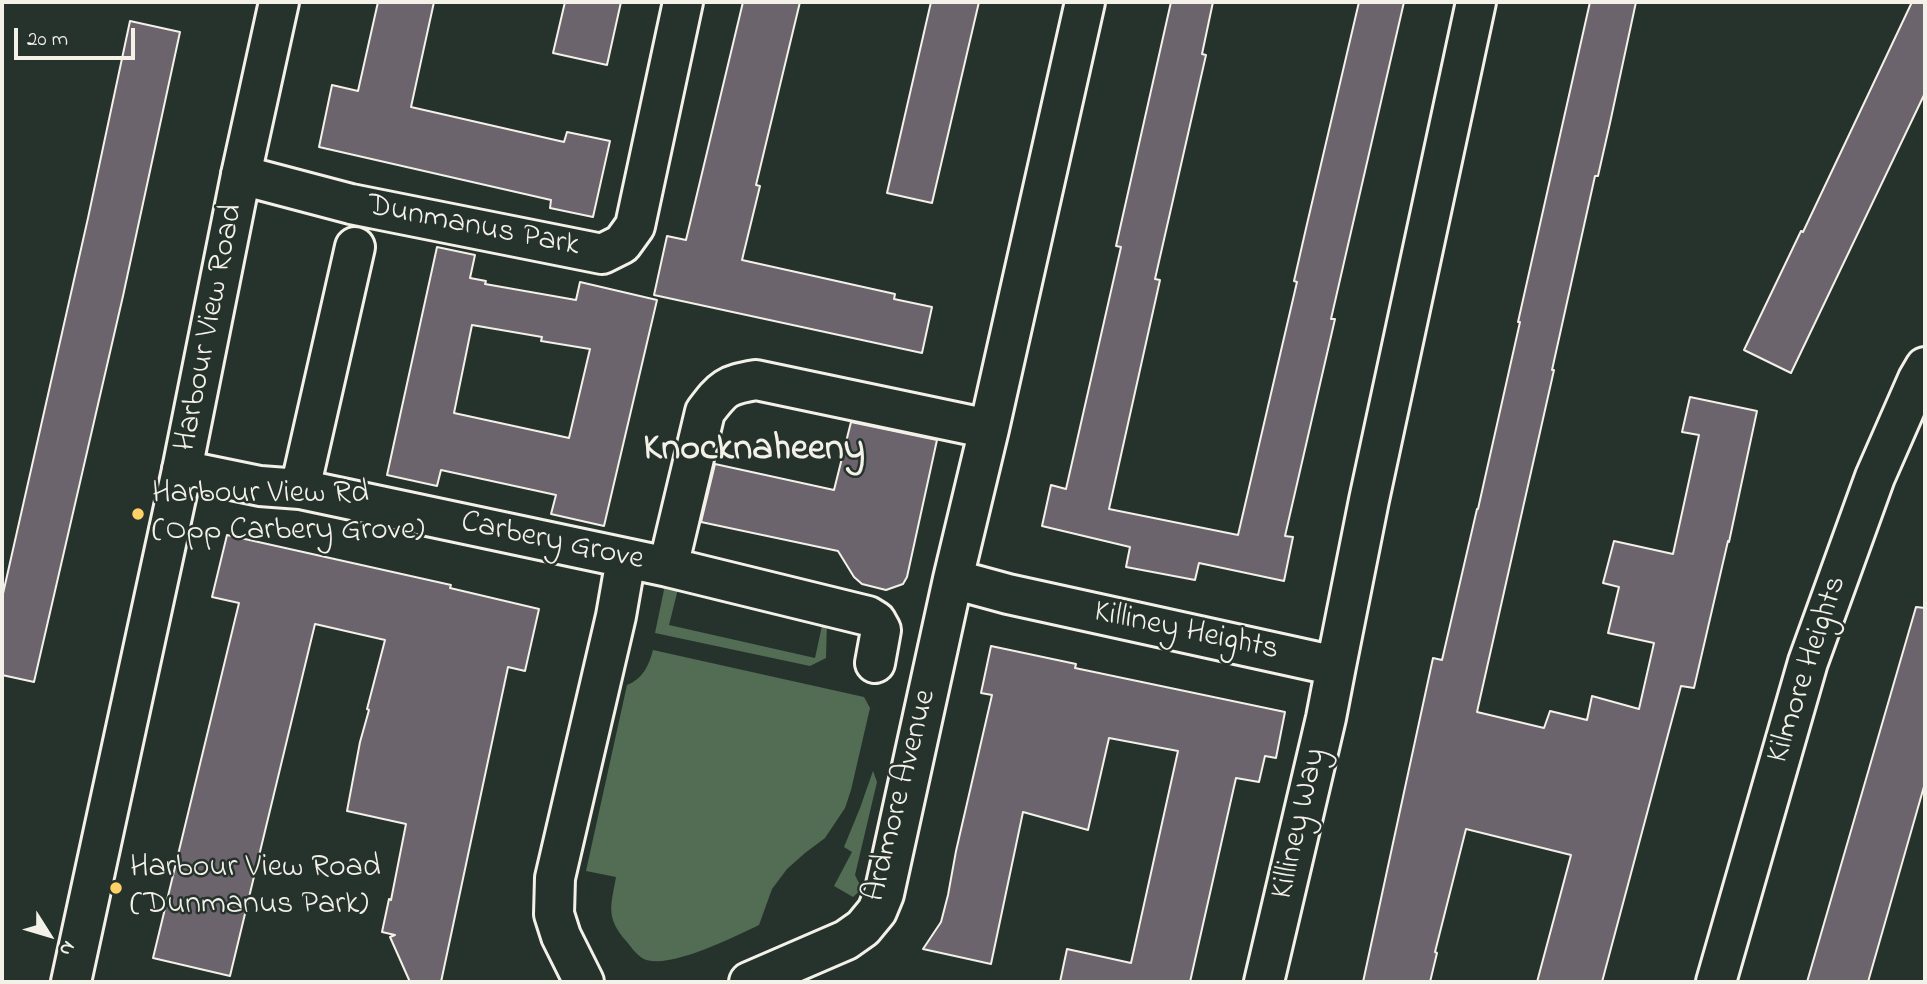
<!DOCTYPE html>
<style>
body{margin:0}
#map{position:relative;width:1927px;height:984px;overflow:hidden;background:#26332d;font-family:"Indie Flower",sans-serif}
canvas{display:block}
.frame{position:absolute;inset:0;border:4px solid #f4f1e8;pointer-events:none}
.north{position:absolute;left:14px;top:900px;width:70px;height:70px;-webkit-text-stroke:5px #26332d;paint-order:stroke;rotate:127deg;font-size:19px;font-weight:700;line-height:28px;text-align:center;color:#f4f1e8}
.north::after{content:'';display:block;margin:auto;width:24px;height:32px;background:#f4f1e8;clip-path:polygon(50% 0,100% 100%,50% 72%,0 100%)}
.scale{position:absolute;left:14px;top:28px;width:121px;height:32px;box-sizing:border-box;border:4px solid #f4f1e8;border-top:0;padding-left:9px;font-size:21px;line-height:24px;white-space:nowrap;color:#f4f1e8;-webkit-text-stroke:5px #26332d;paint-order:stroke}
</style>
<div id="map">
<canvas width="1927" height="984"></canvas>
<div class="frame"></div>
<div class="north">N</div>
<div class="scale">20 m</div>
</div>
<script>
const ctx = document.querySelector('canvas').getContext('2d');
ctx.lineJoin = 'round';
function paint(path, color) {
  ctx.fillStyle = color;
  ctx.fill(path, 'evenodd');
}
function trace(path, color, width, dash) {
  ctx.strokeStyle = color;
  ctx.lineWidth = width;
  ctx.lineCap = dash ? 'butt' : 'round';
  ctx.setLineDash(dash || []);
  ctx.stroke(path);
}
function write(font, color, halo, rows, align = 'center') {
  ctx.font = font + ' "Indie Flower",sans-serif';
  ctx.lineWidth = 5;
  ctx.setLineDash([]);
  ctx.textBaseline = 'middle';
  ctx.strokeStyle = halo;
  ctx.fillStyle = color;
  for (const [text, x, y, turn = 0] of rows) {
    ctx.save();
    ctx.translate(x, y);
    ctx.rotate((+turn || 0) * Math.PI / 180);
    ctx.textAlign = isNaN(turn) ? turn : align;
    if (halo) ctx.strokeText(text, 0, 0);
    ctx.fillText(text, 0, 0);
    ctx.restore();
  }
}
paint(new Path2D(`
 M665,585L678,589L669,625L815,658L823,621L827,622L826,658L810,666L655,633Z
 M653,650L864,697L870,708L851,790L845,808L825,838L805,853L787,869L772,889L759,925C736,936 665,972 642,958C636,954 631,947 627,942C605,917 611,906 616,877L586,871L627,685C643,679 649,665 653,650Z
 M873,771L877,782L855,875L862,889L853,897L834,886L852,852L844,847L860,808Z`), '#526d54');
const building = new Path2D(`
 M378,2H434L411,107L564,142L567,132L610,141L593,217L550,208L551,200L319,147L332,85L358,91Z
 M565,2H621L607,65L553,53Z
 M743,2H800L756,185L760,186L742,260L895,294L894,299L932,307L922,353L654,295L667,236L686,240Z
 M931,2H979L932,203L887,193Z
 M1171,2H1213L1202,54L1206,55L1155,279L1160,280L1109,509L1238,535L1297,282L1294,281L1307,224L1359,2H1404L1345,258L1331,319H1335L1285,536L1293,537L1284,581L1199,563L1195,580L1126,567L1130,547L1042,526L1051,485L1066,489L1121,247L1116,246Z
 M1590,2H1636L1610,123L1598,176H1595L1552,370H1554L1477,712L1544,728L1550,711L1587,720L1592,696L1639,709L1654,643L1608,633L1619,587L1603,583L1614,541L1673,554L1699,435L1682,432L1690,397L1757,411L1729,542L1728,541L1694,688L1681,686L1602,982H1537L1571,855L1466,829L1435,952L1437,953L1430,982H1363L1433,658L1442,660L1477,509H1478L1520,322H1518Z
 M1912,2H1925V93L1791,373L1744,350L1801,231L1803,232Z
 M130,21L180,32L123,296L34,682L2,675V598L88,218Z
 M437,247L475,255L470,278L486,281L485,284L576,300L580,282L657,300L604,526L551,514L556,495L441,470L437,486L387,475ZM472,325L542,337L541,341L590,349L569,438L454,413Z
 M851,422L937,440L907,577L903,584L886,590L862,584L854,577L838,551L701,522L715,464L834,490Z
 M227,535L451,585L450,588L539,609L525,671L508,667L441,982H410L390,937L395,935L382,932L389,899L391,900L406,824L347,811L360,742L369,710L367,709L385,640L315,624L230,976L153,958L239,603L212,597Z
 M1916,607L1925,608V783L1868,982H1807Z
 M991,646L1076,664L1075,668L1285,712L1276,758L1265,756L1259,782L1236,778L1190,982H1060L1067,949L1131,963L1178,751L1109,738L1088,830L1023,812L991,964L923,949L941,922L948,895L956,851L992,695L981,693Z`);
paint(building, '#6b646d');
trace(building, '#f4f1e8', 2);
const street = new Path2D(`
 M241,175L351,204L602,254L622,244L635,226L683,2
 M182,470L260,486L300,489L668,567L868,616L876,621L881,630L875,663
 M300,489L355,247
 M668,567L705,412C723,388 726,385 756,380L989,429
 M953,579L1008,594L1336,666L1369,500L1476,2
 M584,982L561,936L554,914L555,878L616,616L626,559
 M749,982L846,940L863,928L877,911L884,894L953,579L989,429L1085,2
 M1264,982L1326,718L1336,666`);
const secondary = new Path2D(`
 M71,982L182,470L241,175L279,2
 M1716,982L1808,662L1875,477L1918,379L1925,367`);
trace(street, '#f4f1e8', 44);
trace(secondary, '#f4f1e8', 44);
trace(street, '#26332d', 38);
trace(secondary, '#26332d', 38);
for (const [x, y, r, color] of [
 [138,514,7,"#ffd166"],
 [116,888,7,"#ffd166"]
]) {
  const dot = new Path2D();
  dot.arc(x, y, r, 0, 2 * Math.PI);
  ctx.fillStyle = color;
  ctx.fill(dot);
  trace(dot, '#26332d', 2.5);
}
write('32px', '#f4f1e8', '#26332d', [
 ["Dunmanus Park",473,228,11],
 ["Harbour View Road",211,328,-79],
 ["Carbery Grove",552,543,12],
 ["Killiney Heights",1186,633,12],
 ["Kilmore Heights",1809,670,-72],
 ["Ardmore Avenue",902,796,-76],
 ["Killiney Way",1301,824,-77]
]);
write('32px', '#f4f1e8', '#26332d', [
 ["Harbour View Rd",152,496],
 ["(Opp Carbery Grove)",152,533],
 ["Harbour View Road",130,870],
 ["(Dunmanus Park)",130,907]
], 'left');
write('bold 38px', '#f4f1e8', '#26332d', [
 ["Knocknaheeny",754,452]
]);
</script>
